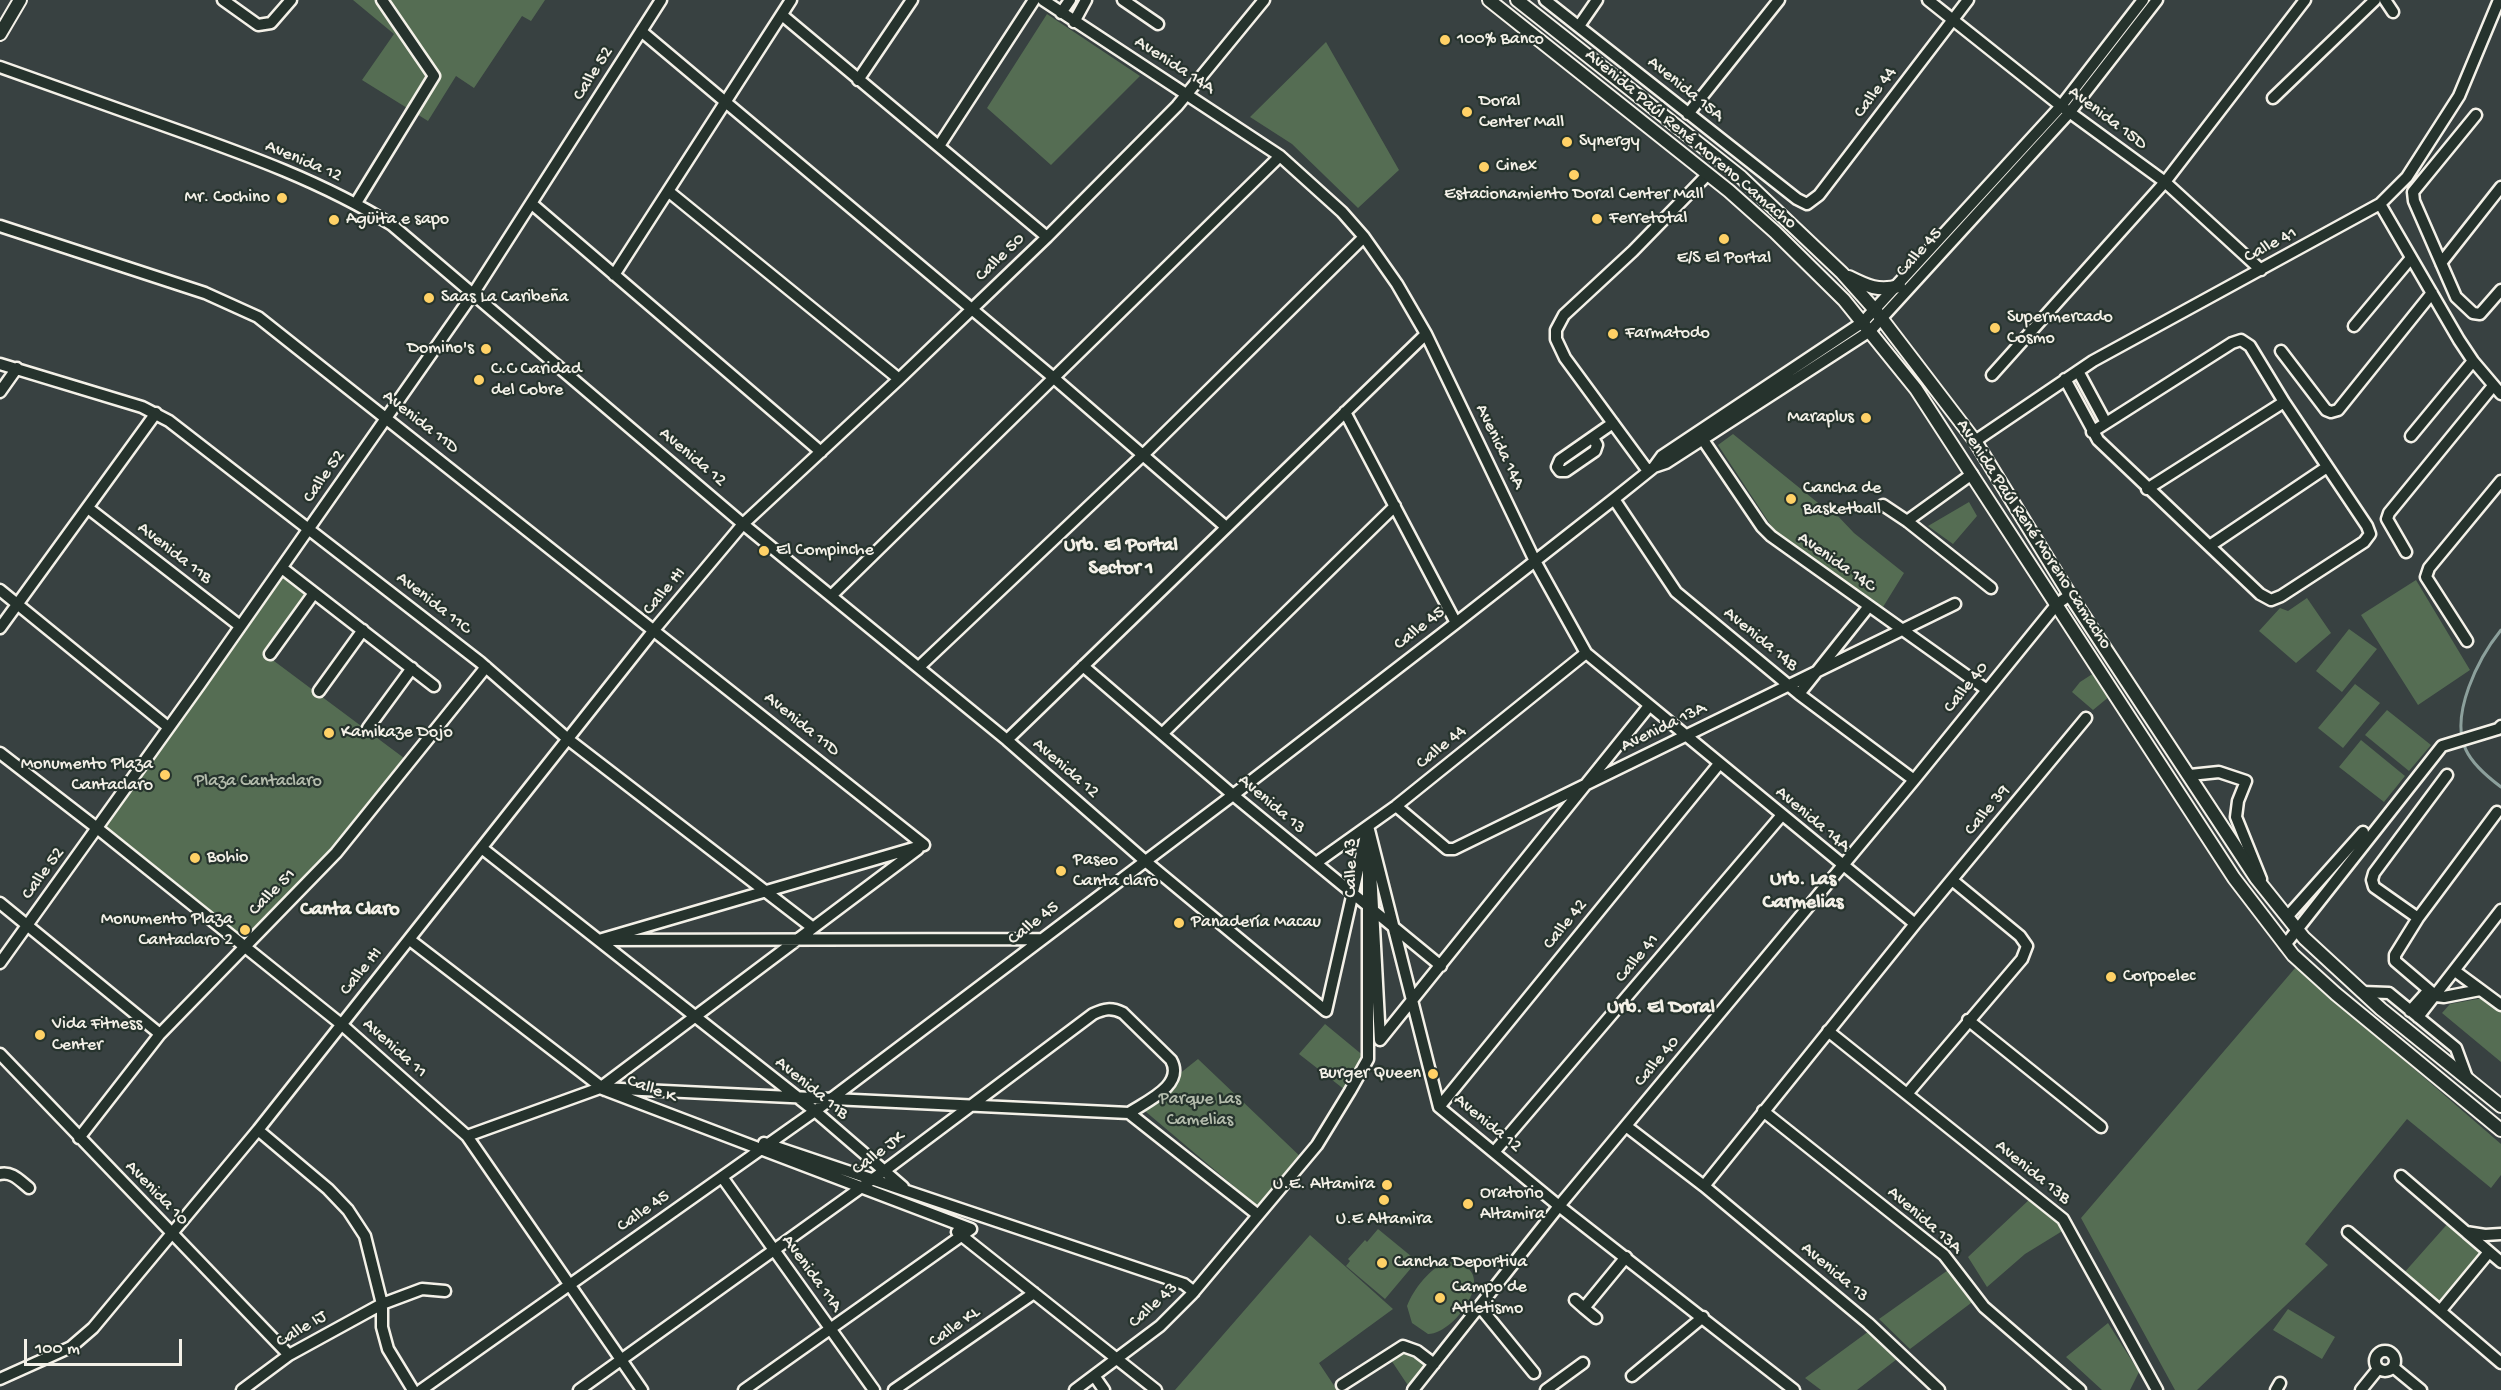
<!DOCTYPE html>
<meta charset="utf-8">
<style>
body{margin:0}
#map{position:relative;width:2501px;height:1390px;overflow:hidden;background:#384141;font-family:"Gochi Hand",sans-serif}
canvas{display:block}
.scale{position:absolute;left:24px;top:1339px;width:158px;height:27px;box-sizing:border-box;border:3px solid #f4f1e8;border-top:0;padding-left:8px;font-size:18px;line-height:21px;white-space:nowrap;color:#f4f1e8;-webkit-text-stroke:4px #26332d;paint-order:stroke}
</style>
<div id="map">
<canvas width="2501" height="1390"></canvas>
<div class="scale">100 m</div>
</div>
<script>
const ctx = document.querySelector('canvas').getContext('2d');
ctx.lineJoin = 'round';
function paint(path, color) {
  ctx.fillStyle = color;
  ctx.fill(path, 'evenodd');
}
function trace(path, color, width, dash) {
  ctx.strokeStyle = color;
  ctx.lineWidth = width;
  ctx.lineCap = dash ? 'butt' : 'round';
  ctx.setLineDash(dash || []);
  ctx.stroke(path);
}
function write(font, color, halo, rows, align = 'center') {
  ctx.font = font + ' "Gochi Hand",sans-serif';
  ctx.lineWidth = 4.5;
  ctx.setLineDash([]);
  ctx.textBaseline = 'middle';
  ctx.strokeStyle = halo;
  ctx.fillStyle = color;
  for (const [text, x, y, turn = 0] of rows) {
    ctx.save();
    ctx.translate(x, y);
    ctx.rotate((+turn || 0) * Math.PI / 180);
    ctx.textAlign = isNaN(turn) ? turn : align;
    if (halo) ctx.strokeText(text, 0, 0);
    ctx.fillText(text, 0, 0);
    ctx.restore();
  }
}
paint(new Path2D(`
 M353,0H545L531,21L522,16L474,88L456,76L428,121L362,80L394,34Z
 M1047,14L1140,76L1051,165L987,108Z
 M1326,42L1399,170L1358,208L1292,144L1250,117Z
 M1733,434L1833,515L1836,514L1854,533L1904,573L1883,607L1774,530L1718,445Z
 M1969,502L1977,516L1953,544L1928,526Z
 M283,571L311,594L266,655L408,761L334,852L243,944L99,828Z
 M2416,580L2470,670L2418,705L2361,615Z
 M2307,598L2331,633L2296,663L2259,631L2280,608L2288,611Z
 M2349,629L2377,649L2342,692L2316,671Z
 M2094,673L2110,696L2093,710L2072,692L2080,682Z
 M2355,684L2380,703L2343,748L2318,728Z
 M2387,710L2431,745L2409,771L2365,735Z
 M2361,740L2405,776L2384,802L2339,767Z
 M2296,967L2501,1144V1175L2491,1188L2407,1119L2305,1244L2328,1265L2197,1390H2175L2081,1218Z
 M2483,998L2501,1011V1062L2442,1013L2450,1004Z
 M1325,1024L1365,1057L1345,1090L1299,1054Z
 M1198,1059L1304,1160L1262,1210L1139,1106Z
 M2030,1199L2060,1222L2064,1230L2025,1254L1987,1287L1968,1257Z
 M2450,1221L2486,1252L2441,1305L2403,1274Z
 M1378,1229L1417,1261L1385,1299L1346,1266L1350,1261L1348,1259L1365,1240L1367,1242Z
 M1310,1235L1393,1309L1319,1363L1337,1390H1175Z
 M1448,1262C1505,1265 1455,1335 1428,1334L1412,1323L1407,1306C1413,1290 1431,1266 1448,1262Z
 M1951,1268L1975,1300L1910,1349L1879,1319Z
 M2288,1309L2335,1337L2322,1359L2273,1330Z
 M2108,1323L2139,1372L2130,1390H2102L2066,1357Z
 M1869,1331L1897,1359L1857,1390H1821L1805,1378Z
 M1411,1345L1434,1363L1411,1390L1391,1360Z`), '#556d53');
trace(new Path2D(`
 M2501,630C2479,657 2449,715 2466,750C2472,763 2489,778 2501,787`), '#8ca09c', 3);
const minor = new Path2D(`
 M223,0L258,25L271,23L291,0
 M1043,0L1280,156L1342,212L1364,237L1397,284L1426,334L1535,561L1586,653L1915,924
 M1123,0L1158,24
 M1545,0L1797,199L1807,204L1819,195L1968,0
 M1928,0L2061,106L2165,182L2261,270
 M2385,0L2393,12
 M1061,13L1070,0
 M782,15L1047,237
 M1074,22L1086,0
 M1579,26L1597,0
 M641,31L1055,379L1226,527
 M0,67C57,87 114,108 171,128C247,155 323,182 392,225L743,524L1007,740L1144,860L1326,1011L1368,826L1439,1107L1559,1206L1794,1390
 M858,80L912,0
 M2273,98L2375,0
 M1688,114L1779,0
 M2476,115L2413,192L2414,201L2456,297L2473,313L2480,314L2501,290
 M939,146L1034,0
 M668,191L899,379
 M356,203L434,76L382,0
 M532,204L821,452
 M2380,204L2459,340L2473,361L2501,394
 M0,226L205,293L258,317L924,845L599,940L1042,939
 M2441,263L2501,187
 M614,275L791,0
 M2354,326L2411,258
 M2281,351L2326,410L2331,412L2338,410L2432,293
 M0,364L142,407L169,421L480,662L569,740L813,928
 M2078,371L2106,423
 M1992,375L2165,182L2305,0
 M2065,379L2098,440L2260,594L2271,600L2281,596L2364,542L2370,534L2367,526L2284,402L2250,346L2241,340L2232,343L2092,432
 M0,392L17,368
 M1345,412L1456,623
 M1699,434L1762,527L1771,536L1987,690
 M2411,436L2473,361
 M1593,438L1597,445L1595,451L1566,471H1560L1557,467L1560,460L1613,423
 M1975,441L2093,361L2380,204L2407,177L2459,96L2499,0
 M1654,467L1666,463L1870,331L2070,112L2157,0
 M1648,471L1565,358L1556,339V330L1564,315L1633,251L1708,174
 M2147,489L2284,402
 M1614,499L1676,592L1799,694L1914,780
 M1883,505L1907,521L1991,588
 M88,508L240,626
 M1907,521L1972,474
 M2211,545L2327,467
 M2406,552L2387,519L2389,513L2493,386
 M282,568L434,686
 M0,590L168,727
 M831,596L1280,156
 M0,628L156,413
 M2467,641L2426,577L2429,568L2501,481
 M270,654L314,593
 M1083,666L1233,795L1441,966
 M919,667L1142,456L1364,237
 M319,691L363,630
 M1799,694L1869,606
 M368,728L412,668
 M1162,734L1395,506
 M1007,740L1426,334
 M0,753L97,828L341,1024L467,1136L642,1390
 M2190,775L2219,772L2246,781L2238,801L2236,817L2261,879
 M1396,806L1447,849H1454L1955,604
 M483,849L815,1111L903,1187
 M1370,852L1380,1040L1649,706
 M1316,863L1396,806L1586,653
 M0,903L160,1034
 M2287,917L2363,832
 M2418,918L2374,887L2372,880L2374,873L2447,775
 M410,940L605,1090
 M2285,945L2442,746L2498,729L2501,726
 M0,963L200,684L473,294L661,0
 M2455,971L2501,1005
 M2480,990L2444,997L2436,996L2395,961V955L2418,918L2497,812
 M2362,992L2389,993L2456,1048L2467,1078
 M2410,1011L2428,991
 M2418,1017L2501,910
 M1968,1020L2101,1127
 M1828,1031L2063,1219L2157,1390
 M0,1054L289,1355
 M1907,1094L2022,959L2027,946L2020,936L1952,880
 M1439,1107L1719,764
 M1763,1111L1944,1255L1984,1307L2080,1390
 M1129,1113L1258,1215
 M1626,1126L1704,1186L1868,1323L1939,1390
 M258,1130L328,1189L348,1210L365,1236L382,1304V1327L388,1349L413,1390
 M467,1136L600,1088L918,849
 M79,1138L160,1034L336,853L486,667
 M764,1143L1184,1284L1194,1292
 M1495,1151L1782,815
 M0,1174C12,1171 20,1181 29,1188
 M2401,1176L2466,1232L2485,1235L2501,1234
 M722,1177L874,1390
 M1704,1186L1915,924L2086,718
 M957,1232L1156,1390
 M2348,1232L2501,1363
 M2467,1233L2501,1262
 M1575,1300L1584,1308L1626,1257
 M1480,1307L1534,1373
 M1584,1308L1596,1318
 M2441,1310L2489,1252
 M2375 1361a10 10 0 1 1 20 0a10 10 0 1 1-20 0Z
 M2393,1367L2421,1390
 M1632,1376L1703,1317
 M1095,1377L1104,1390
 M0,1379L71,1347L93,1328L258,1130L654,630L743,524L899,379L1047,237L1177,106L1264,0
 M1342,1385L1403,1346L1417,1351L1434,1364
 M242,1390L289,1355L382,1304L422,1289L445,1291
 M421,1390L815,1111L1233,795L1456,623L1614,499L1654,467L1662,456L1863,322L2061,106L2143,0
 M579,1390L884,1171L892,1165L1093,1014C1104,1009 1111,1007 1123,1013L1171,1060C1185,1085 1147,1101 1129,1113L600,1088L971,1229L744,1390
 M894,1390L1034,1293
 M1075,1390L1160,1326L1192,1294L1317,1145L1350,1091L1368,1059V845
 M1413,1390L1559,1206L1914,780L2057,604L2070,595
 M1546,1390L1583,1363
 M2276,1390L2280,1383
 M2361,1390L2378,1369`);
const major = new Path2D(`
 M1489,0L1729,191L1775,232L1844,300L1916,389L2234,878L2293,955L2336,994L2501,1130
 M1517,0L1741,177L1842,273L1875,310L1975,441L2070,595L2256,878L2304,938L2381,1009L2501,1106
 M0,34L20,0
 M1849,277C1867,286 1879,292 1899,286`);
trace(minor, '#f4f1e8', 15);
trace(major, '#f4f1e8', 16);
trace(minor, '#26332d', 10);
trace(major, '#26332d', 12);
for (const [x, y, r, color] of [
 [1445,40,6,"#ffd166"],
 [1467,112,6,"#ffd166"],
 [1567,142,6,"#ffd166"],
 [1484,167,6,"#ffd166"],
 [1574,175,6,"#ffd166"],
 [282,198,6,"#ffd166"],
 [1597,219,6,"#ffd166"],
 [334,220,6,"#ffd166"],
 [1724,239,6,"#ffd166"],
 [429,298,6,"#ffd166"],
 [1995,328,6,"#ffd166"],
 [1613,334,6,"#ffd166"],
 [486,349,6,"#ffd166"],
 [479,380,6,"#ffd166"],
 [1866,418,6,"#ffd166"],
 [1791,499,6,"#ffd166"],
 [764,551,6,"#ffd166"],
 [329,733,6,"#ffd166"],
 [165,775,6,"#ffd166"],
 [195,858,6,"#ffd166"],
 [1061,871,6,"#ffd166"],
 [1179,923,6,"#ffd166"],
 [245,930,6,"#ffd166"],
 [2111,977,6,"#ffd166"],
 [40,1035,6,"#ffd166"],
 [1433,1074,6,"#ffd166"],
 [1387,1185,6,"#ffd166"],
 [1384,1200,6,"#ffd166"],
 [1468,1204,6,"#ffd166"],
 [1382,1263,6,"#ffd166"],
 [1440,1298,6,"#ffd166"]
]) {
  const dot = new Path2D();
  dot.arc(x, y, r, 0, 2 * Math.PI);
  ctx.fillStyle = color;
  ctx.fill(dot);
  trace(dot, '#26332d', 2);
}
write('18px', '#f4f1e8', '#26332d', [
 ["100% Banco",1457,40],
 ["Doral",1479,102],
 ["Center Mall",1479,123],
 ["Synergy",1579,142],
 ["Cinex",1496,167],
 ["Estacionamiento Doral Center Mall",1574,195,"center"],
 ["Mr. Cochino",270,198,"right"],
 ["Ferretotal",1609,219],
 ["Agüita e sapo",346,220],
 ["E/S El Portal",1724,259,"center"],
 ["Saas La Caribeña",441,298],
 ["Supermercado",2007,318],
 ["Cosmo",2007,339],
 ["Farmatodo",1625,334],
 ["Domino's",474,349,"right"],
 ["C.C Caridad",491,370],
 ["del Cobre",491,391],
 ["Maraplus",1854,418,"right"],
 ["Cancha de",1803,489],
 ["Basketball",1803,510],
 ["El Compinche",776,551],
 ["Kamikaze Dojo",341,733],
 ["Monumento Plaza",153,765,"right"],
 ["Cantaclaro",153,786,"right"],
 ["Bohio",207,858],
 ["Paseo",1073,861],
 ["Canta claro",1073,882],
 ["Monumento Plaza",233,920,"right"],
 ["Cantaclaro 2",233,941,"right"],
 ["Panadería Macau",1191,923],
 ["Corpoelec",2123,977],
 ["Vida Fitness",52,1025],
 ["Center",52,1046],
 ["Burger Queen",1421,1074,"right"],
 ["U.E. Altamira",1375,1185,"right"],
 ["Oratorio",1480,1194],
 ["Altamira",1480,1215],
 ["U.E Altamira",1384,1220,"center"],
 ["Cancha Deportiva",1394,1263],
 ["Campo de",1452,1288],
 ["Atletismo",1452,1309]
], 'left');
write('18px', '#f4f1e8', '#26332d', [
 ["Avenida 14A",1174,66,33],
 ["Calle 52",594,74,-58],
 ["Avenida 15A",1685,90,39],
 ["Calle 44",1876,93,-53],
 ["Avenida 15D",2107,119,37],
 ["Avenida Paúl René Moreno Camacho",1690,140,40],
 ["Avenida 12",303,162,23],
 ["Calle 41",2271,246,-28],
 ["Calle 45",1920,253,-48],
 ["Calle 50",1001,258,-44],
 ["Avenida 11D",420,423,38],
 ["Avenida 14A",1499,447,64],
 ["Avenida 12",692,458,40],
 ["Calle 52",325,477,-55],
 ["Avenida Paúl René Moreno Camacho",2033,535,57],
 ["Avenida 11B",174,554,38],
 ["Avenida 14C",1836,563,35],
 ["Calle HI",665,592,-50],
 ["Avenida 11C",433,604,38],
 ["Calle 45",1420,629,-38],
 ["Avenida 14B",1760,640,39],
 ["Calle 40",1967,688,-51],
 ["Avenida 11D",801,725,39],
 ["Avenida 13A",1664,728,-26],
 ["Calle 44",1442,748,-39],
 ["Avenida 12",1065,769,41],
 ["Avenida 13",1271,805,40],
 ["Calle 39",1988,811,-50],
 ["Avenida 14A",1812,820,40],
 ["Calle 43",1352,868,-90],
 ["Calle 52",44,874,-54],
 ["Calle 51",273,893,-45],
 ["Calle 45",1034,924,-38],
 ["Calle 42",1566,925,-51],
 ["Calle 41",1638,959,-50],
 ["Calle HI",362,972,-51],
 ["Avenida 11",394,1049,42],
 ["Calle 40",1658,1062,-50],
 ["Avenida 11B",811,1089,39],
 ["Calle K",651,1090,21],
 ["Avenida 12",1487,1124,39],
 ["Calle JK",879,1154,-37],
 ["Avenida 13B",2032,1173,39],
 ["Avenida 10",156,1194,46],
 ["Calle 45",644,1212,-35],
 ["Avenida 13A",1924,1221,41],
 ["Avenida 13",1834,1273,40],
 ["Avenida 11A",811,1274,54],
 ["Calle 43",1154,1306,-42],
 ["Calle KL",955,1328,-35],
 ["Calle IJ",302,1330,-31]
]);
write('18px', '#b4bcac', '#26332d', [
 ["Plaza Cantaclaro",258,782],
 ["Parque Las",1200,1100],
 ["Camelias",1200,1121]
]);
write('bold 20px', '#f4f1e8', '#26332d', [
 ["Urb. El Portal",1121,547],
 ["Sector 1",1121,570],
 ["Urb. Las",1803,881],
 ["Carmelias",1803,904],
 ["Canta Claro",350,911],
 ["Urb. El Doral",1661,1009]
]);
</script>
